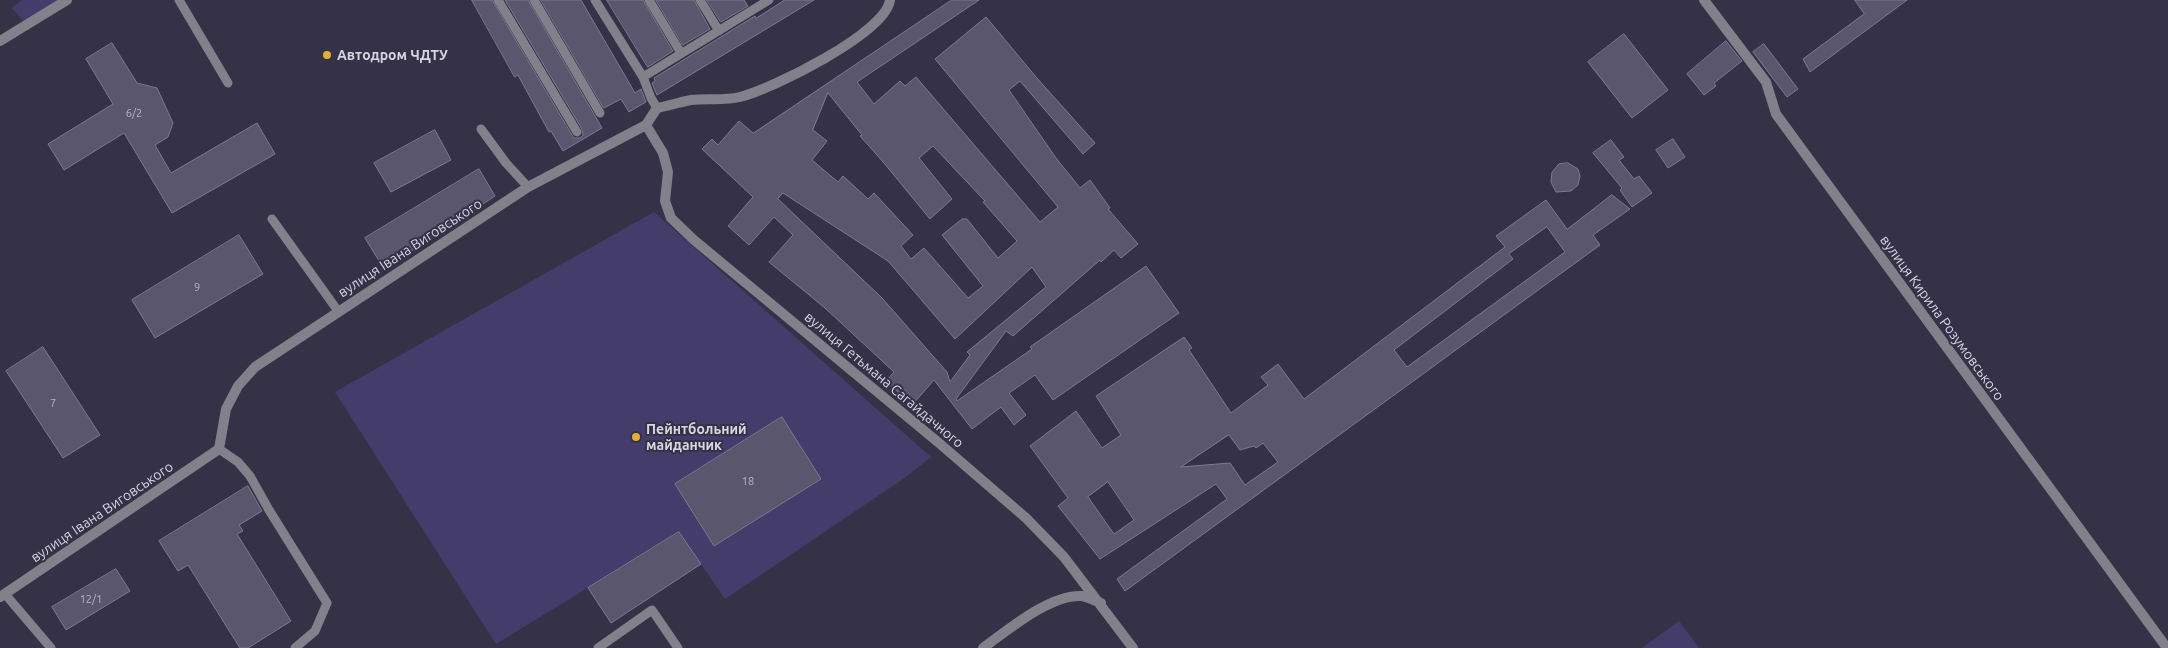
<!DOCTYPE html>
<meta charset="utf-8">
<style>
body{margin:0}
canvas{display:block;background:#353247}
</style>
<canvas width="2168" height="648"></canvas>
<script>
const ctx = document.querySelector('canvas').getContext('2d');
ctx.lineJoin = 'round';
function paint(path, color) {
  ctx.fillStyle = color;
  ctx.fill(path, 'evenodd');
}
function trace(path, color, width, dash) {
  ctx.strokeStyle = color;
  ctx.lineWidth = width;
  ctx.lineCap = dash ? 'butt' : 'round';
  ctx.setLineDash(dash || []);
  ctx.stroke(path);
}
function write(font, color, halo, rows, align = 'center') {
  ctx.font = font + ' Ubuntu,sans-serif';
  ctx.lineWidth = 4;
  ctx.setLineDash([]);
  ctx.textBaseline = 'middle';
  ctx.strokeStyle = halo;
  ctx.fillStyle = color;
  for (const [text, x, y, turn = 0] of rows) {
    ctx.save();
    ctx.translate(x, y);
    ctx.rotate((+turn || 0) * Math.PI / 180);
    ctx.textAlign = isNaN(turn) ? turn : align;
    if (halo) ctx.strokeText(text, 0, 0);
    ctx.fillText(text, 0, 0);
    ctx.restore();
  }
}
paint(new Path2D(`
 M22,0H67L27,25L12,8Z
 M654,212L931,457L903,479L725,599L679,532L496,644L335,392Z
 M1679,621L1699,648H1642Z`), '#443c6b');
const building = new Path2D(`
 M472,0H492L572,135L574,138H580L583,135L582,129L505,0H528L602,128L563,151L551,131L549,132L518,75L515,77Z
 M541,0H581L635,93L641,89L646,102L629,112L621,99L604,108Z
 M607,0H643L673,51L648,67Z
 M656,0H694L710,29L683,45Z
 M707,0H744L748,6L721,22Z
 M785,0H814L657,95L652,83L655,81L654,78L755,16L756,18Z
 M952,0H979L857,82L874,104L900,81L905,86L916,77L1040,222L1058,207L935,59L986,17L1036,77L1095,143L1083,154L1020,81L1009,90L1056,158L1080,188L1090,180L1110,208L1108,209L1138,244L1121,258L1114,250L1101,262L1100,260L1013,336L1006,331L956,399L957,401L1032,349L1030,347L1146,266L1179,313L1053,400L1035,375L1009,393L1026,415L1014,425L1001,407L972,429L934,380L912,405L886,381L894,372L825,308L769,262L793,235L774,217L749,245L728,226L753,197L702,149L712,139L718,145L739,121L753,133ZM828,93L862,135L860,136L884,163L930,219L952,199L919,158L933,146L985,201L983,202L1017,241L998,258L967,219H962L942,235L983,286L968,298L924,248L911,259L901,246L913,235L874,193L868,199L843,176L838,182L812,160L827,141L813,130ZM783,193L888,261L955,339L1032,267L1046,287L967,352L970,355L950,382L947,372L882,298L778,199Z
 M1855,0H1907L1810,72L1803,59L1864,14Z
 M1624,34L1668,90L1632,118L1588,62Z
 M1726,41L1742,61L1714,83L1716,86L1704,95L1687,74Z
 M112,43L137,83L157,88L173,123L168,137L155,145L171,173L257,123L275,154L172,213L124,133L64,170L48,144L113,104L86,59Z
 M1764,44L1798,89L1787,97L1753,52Z
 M435,130L451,160L391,192L374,163Z
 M1673,139L1685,157L1668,168L1656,150Z
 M1611,140L1624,157L1619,160L1634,179L1639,176L1652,193L1632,207L1620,190L1622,188L1593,153Z
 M1568,163L1578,169L1580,176L1578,185L1571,191L1556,192L1551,182L1552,172L1559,164Z
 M479,169L495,196L384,269L365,238Z
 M1612,195L1630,209L1593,235L1600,245L1125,591L1117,579L1227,499L1216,484L1100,559L1058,506L1068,498L1030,446L1076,411L1102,448L1121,435L1096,396L1184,337L1192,348L1189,350L1231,413L1268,385L1261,377L1278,364L1304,399L1505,247L1496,236L1546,200L1567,229ZM1547,227L1565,252L1407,367L1394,350L1513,259L1509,254ZM1229,435L1240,450L1254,446L1256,448L1263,443L1278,462L1245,485L1230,463L1181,467ZM1108,482L1134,520L1114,534L1088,497Z
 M239,235L263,274L155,338L132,300Z
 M43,347L100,435L63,458L6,371Z
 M782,417L821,479L714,546L675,484Z
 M248,486L262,511L239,525L243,531L237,534L291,621L248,648H240L188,565L178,571L159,541Z
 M679,532L701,564L611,623L588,588Z
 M116,569L130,591L66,630L52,607Z`);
paint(building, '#59566d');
trace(building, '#7b7991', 1);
trace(new Path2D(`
 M179,0L228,83
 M498,0L577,132
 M534,0L600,113
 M595,0L643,77L651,98L657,108
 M649,0L681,53
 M700,0L719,31
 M643,77L769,0
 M481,129L506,163L528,187
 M272,219L338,311
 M219,449L238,462L250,476L269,510L327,603L315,631L295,648
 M5,594L51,648
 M598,648L652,610L678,648`), '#81808b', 9);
trace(new Path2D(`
 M1704,0L1766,82L1776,114L2167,648
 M0,41L67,0
 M646,125L663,153L668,172L665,201L671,218L694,240L939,443L1026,518L1064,557L1133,648
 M0,597L219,449L226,409L238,386L255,367L528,187L646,125L657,108C668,106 680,102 691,100C707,98 724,101 740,97C772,89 886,33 890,0
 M983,648C1008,630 1050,594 1082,596C1088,597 1095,601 1101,603`), '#81808b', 10);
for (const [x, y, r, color] of [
 [327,55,5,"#e7ac37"],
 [636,437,5,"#e7ac37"]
]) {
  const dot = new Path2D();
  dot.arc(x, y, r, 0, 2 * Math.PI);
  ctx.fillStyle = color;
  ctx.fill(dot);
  trace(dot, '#353247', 2);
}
write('11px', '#b8b6c6', null, [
 ["6/2",134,113],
 ["9",197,287],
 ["7",53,403],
 ["18",748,481],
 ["12/1",91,599]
]);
write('bold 14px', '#d7d6e3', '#353247', [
 ["Автодром ЧДТУ",337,55],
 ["Пейнтбольний",646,429],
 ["майданчик",646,445]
], 'left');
write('14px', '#d7d6e3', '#353247', [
 ["вулиця Івана Виговського",410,248,-33],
 ["вулиця Кирила Розумовського",1942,318,54],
 ["вулиця Гетьмана Сагайдачного",884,380,40],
 ["вулиця Івана Виговського",102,512,-34]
]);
</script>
